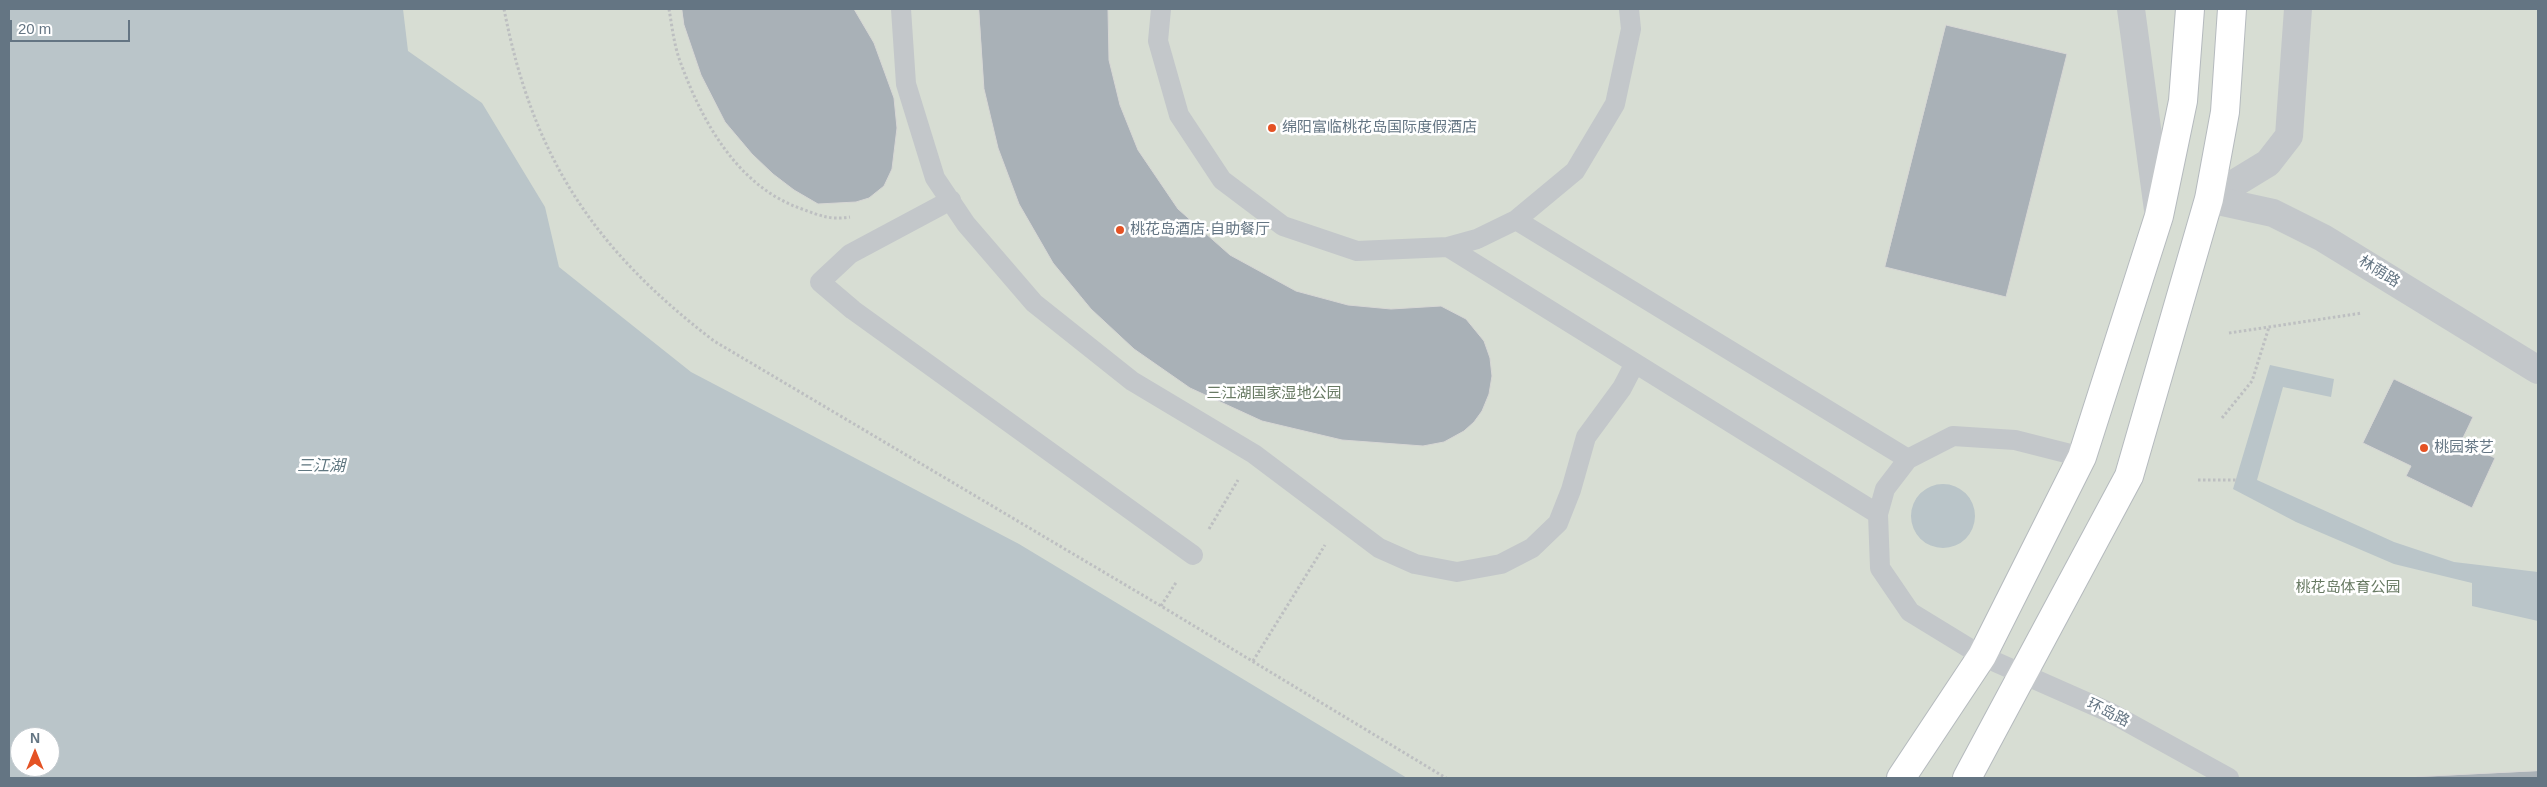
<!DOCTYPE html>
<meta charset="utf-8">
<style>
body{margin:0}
#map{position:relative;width:2547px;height:787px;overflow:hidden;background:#f6f6f2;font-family:Helvetica,sans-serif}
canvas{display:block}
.frame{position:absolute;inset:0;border:10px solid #647583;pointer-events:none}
.north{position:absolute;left:10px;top:727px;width:50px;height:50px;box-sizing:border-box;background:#fff;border:1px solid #c1c8cd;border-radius:50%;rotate:0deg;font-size:14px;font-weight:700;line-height:20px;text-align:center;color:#647583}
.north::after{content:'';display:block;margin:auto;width:18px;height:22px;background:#e45224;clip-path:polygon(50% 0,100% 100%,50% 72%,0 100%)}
.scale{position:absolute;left:10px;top:20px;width:120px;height:22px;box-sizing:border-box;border:2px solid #647583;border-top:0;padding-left:6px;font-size:15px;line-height:18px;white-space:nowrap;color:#647583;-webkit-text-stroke:4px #fff;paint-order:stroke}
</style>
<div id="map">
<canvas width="2547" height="787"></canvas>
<div class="frame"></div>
<div class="north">N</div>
<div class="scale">20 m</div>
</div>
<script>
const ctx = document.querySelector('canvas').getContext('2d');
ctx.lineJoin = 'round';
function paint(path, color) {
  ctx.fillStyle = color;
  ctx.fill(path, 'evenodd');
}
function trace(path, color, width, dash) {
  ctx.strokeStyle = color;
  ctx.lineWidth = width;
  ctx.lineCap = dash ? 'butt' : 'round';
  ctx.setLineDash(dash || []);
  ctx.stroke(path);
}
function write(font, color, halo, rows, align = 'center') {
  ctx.font = font + ' Helvetica,"Noto Sans SC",sans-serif';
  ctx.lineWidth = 5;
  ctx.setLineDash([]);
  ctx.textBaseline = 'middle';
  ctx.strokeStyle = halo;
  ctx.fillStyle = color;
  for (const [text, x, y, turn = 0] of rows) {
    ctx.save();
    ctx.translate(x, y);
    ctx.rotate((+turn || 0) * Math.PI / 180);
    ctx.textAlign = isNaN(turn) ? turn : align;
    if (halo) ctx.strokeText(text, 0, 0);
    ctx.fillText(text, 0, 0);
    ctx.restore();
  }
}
paint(new Path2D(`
 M9,9H2538V778H9ZM20,737H50V767H20Z`), '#d7ddd3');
paint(new Path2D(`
 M9,9H403L408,51L482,103L545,207L559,267L691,372L1019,544L1407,778H9ZM20,737H50V767H20Z
 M2270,365L2334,379L2331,397L2283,387L2257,480L2394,542L2454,562L2538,572V621L2472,606V583L2394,564L2296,522L2233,489Z
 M1911 516a32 32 0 1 1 64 0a32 32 0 1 1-64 0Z`), '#bac5c9');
const building = new Path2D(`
 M682,9H854L874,43L894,98L897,128L892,169L884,186L869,198L856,202L818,204L794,190L773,174L752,154L725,122L701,75L684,25Z
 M979,9H1108L1109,60L1120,105L1138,150L1178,209L1230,255L1296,291L1348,305L1391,309L1441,306L1466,319L1484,341L1490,358L1492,376L1489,394L1482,411L1474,422L1464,431L1444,442L1423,446L1342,440L1262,421L1190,388L1134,349L1091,309L1053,263L1019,204L998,148L984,89Z
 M1946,25L2067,54L2006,297L1885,267Z
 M2394,379L2473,417L2461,442L2495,458L2472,508L2406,476L2411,466L2363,443Z
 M2538,771V778H2417V777Z`);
paint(building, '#a9b1b7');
trace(building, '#d7d7d5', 1);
const secondary = new Path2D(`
 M1901,778L1982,656L2082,457L2159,216L2183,101L2190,9
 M1967,778L2129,476L2209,199L2225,112L2232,9`);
trace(secondary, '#b5babe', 30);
trace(new Path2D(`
 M504,9C533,158 594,249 714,341L1161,606L1446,778
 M669,9C672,26 674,45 680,61C702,122 738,187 802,209C821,216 830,220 850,217
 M2229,333L2362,313
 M2222,418L2252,381L2269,327
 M2198,480H2236
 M1209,529L1238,480
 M1161,606L1177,581
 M1253,661L1325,545`), '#bdbfc1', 3, [2.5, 2.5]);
trace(new Path2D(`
 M901,9L906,84L935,178L966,224L1034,303L1132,381L1254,454L1379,548L1415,564L1457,572L1501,564L1532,548L1558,523L1571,490L1586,437L1622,388L1635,363
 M1161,9L1158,41L1179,115L1222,180L1283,226L1357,251L1448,247L1477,239L1516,220L1575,171L1615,104L1631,29L1629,9
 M951,200L850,254L820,282L853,310L1193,555
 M1516,220L1908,459
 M1448,247L1878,514
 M2082,457L2015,440L1953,436L1908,459L1885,489L1878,514L1880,568L1910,612L1982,656L2111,713L2229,778`), '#c3c7ca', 20);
trace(new Path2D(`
 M2131,9L2158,210
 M2209,199L2268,163L2289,136L2298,9`), '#c3c7ca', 28);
trace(new Path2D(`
 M2209,199L2273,213L2323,238L2538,370`), '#c3c7ca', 28);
trace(secondary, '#fff', 28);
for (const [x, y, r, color] of [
 [1272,128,5,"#e45224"],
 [1120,230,5,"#e45224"],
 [2424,448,5,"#e45224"]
]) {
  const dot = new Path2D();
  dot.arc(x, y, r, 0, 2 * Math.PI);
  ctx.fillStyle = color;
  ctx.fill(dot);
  trace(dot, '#fff', 2);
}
write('15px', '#647583', '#fff', [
 ["绵阳富临桃花岛国际度假酒店",1282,128],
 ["桃花岛酒店·自助餐厅",1130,230],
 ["桃园茶艺",2434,448]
], 'left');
write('15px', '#647583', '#fff', [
 ["林荫路",2379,272,32],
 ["环岛路",2108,713,26]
]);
write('15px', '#687a63', '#fff', [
 ["三江湖国家湿地公园",1274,394],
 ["桃花岛体育公园",2348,588]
]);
write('italic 16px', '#607780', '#fff', [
 ["三江湖",321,467]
]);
</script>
